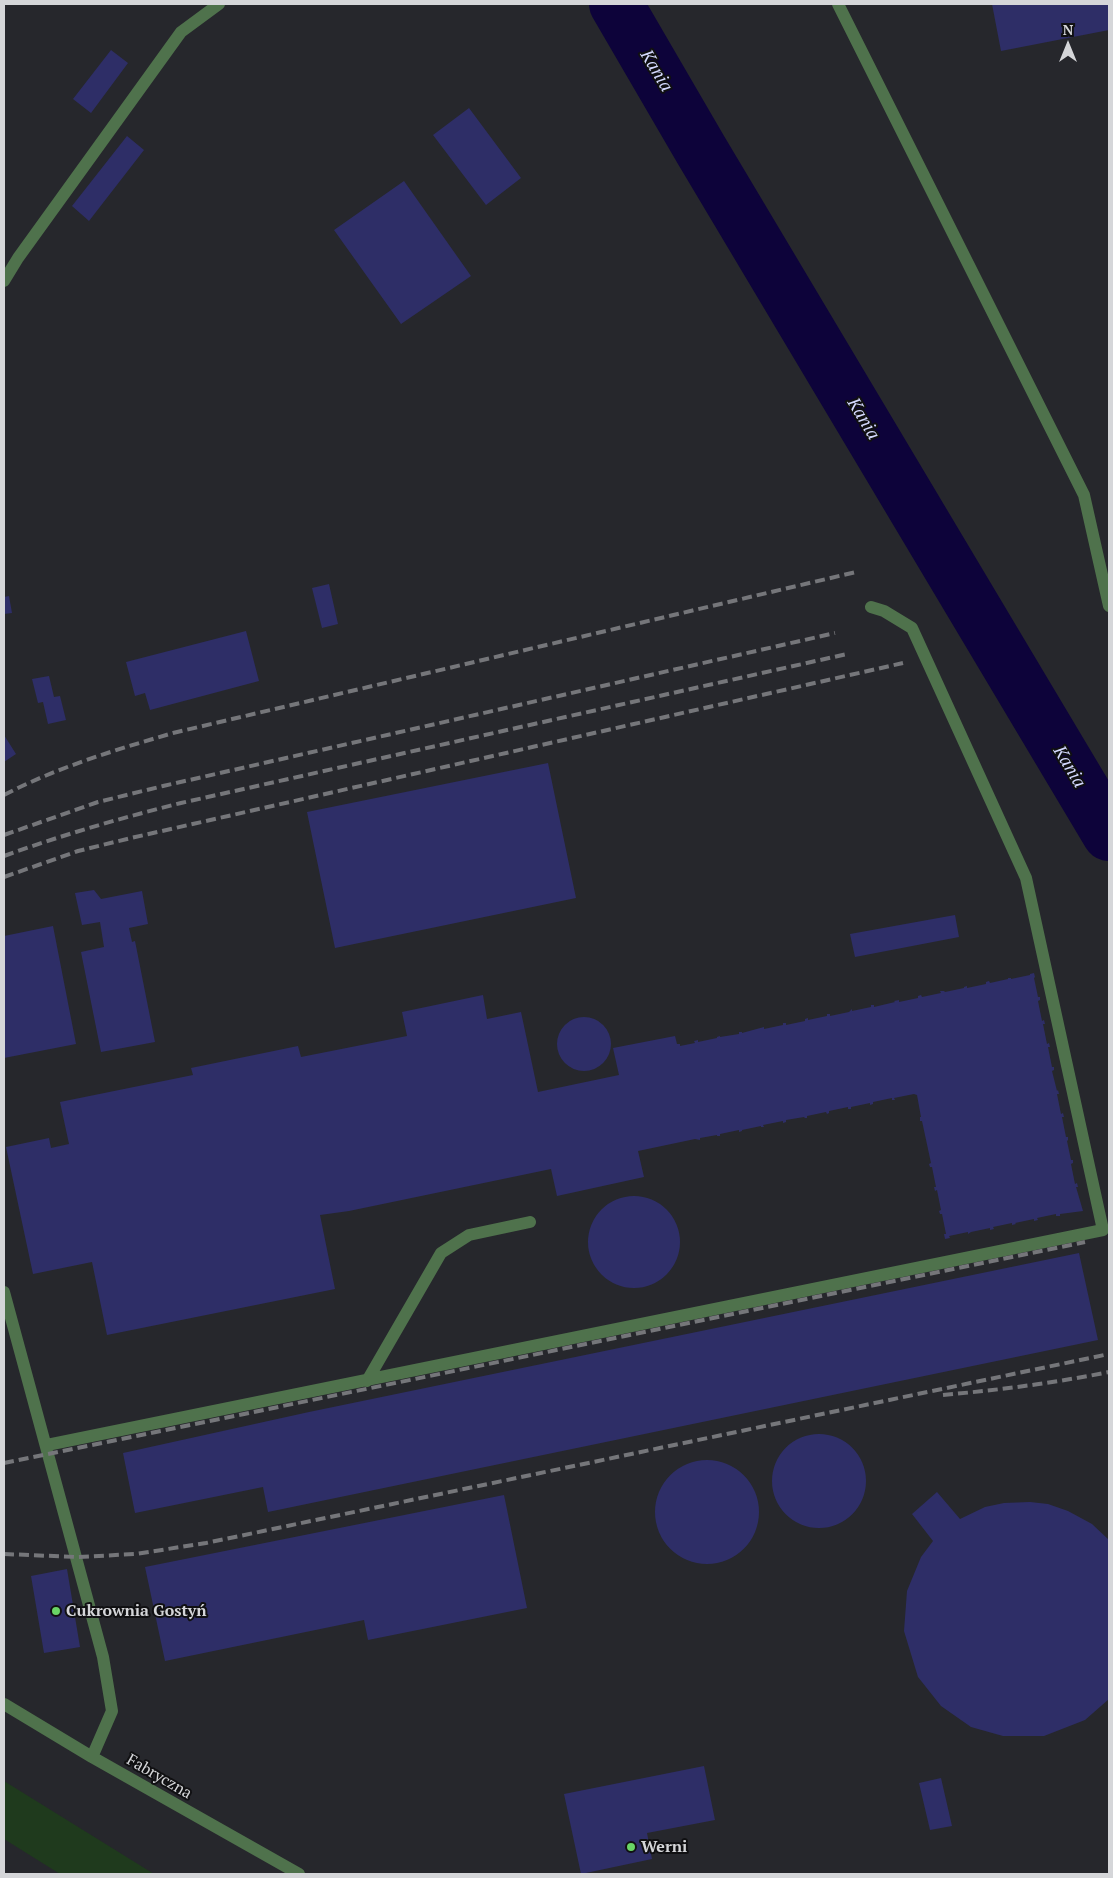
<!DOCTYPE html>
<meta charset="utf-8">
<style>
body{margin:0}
#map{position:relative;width:1113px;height:1878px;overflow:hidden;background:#26272c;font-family:"PT Serif",serif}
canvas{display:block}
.frame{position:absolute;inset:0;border:5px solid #d5d6d9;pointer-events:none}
.north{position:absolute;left:1043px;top:20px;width:50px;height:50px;-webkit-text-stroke:4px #101012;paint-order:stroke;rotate:0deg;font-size:14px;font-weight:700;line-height:20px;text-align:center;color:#d5d6d9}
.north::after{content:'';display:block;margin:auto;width:18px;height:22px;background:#d5d6d9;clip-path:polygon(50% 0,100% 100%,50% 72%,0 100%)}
</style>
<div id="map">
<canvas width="1113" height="1878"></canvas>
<div class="frame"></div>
<div class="north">N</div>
</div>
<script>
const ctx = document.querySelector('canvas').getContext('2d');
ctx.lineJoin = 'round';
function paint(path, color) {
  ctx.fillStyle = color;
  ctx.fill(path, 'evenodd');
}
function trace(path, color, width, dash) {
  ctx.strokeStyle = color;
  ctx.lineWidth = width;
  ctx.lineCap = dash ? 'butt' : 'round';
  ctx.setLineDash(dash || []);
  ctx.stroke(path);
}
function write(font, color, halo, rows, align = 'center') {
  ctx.font = font + ' "PT Serif",serif';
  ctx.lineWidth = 4;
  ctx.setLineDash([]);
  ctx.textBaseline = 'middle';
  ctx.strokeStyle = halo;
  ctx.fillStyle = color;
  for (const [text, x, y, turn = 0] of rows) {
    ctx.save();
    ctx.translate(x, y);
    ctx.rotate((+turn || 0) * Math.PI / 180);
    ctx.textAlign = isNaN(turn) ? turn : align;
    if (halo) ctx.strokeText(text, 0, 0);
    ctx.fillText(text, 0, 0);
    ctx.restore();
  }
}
paint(new Path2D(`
 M4,1781L154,1874H60L4,1839Z`), '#1f3a1d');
trace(new Path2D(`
 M616,4L701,150L1109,834`), '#0d033a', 54);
paint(new Path2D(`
 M992,4H1109V30L1001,51Z
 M111,50L128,63L91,113L73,99Z
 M469,108L521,178L486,205L433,135Z
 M127,136L144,150L89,221L72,206Z
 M404,181L471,276L401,324L334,230Z
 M329,584L338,624L322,628L312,588Z
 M9,596L12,613L4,614V597Z
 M246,631L259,681L150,710L145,693L135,696L126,662Z
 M49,676L54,697L60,696L66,720L48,724L43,702L38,703L32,679Z
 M4,735L16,754L4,762Z
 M548,763L576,898L335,948L307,812Z
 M94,890L101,899L142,891L148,924L129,928L132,942L135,941L155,1042L101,1052L81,952L104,947L100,922L82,925L75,893Z
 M955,915L959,937L855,957L850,934Z
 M53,926L76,1044L4,1058V936Z
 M1034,973L1035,977L1034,978L1038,997H1040V1000L1038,1001L1042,1021L1044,1020L1045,1024H1043L1047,1044L1049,1043L1050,1047H1048L1052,1067H1054V1070L1052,1071L1057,1091L1058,1090L1059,1094H1057L1061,1114L1063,1113L1064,1117H1062L1066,1137H1068V1140L1067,1141L1071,1160H1073V1163L1071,1164L1075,1184L1077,1183L1078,1187H1076L1083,1211L1060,1214V1216H1056V1214L1037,1218L1038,1220L1034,1221V1219L1015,1223L1016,1224L1012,1225V1223L993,1227L994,1229L990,1230V1228L971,1232L968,1234V1232L949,1236L950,1238L945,1239L944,1234H946L942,1214H940L939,1211L941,1210L937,1190L935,1191L934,1187H936L932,1167H930L929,1164L931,1163L922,1121H920V1117H921L917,1095L914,1094L894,1098L895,1100H892V1098L873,1102V1104L870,1105V1103L851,1107V1109H848V1107L829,1111V1113L827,1114L826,1112L807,1116V1118H805L804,1117L786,1120V1122L783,1123V1121L763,1125L764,1127H761V1126L742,1130V1131L739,1132V1130L720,1134V1136H717V1135L700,1138V1140L695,1139L638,1151L644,1177L557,1196L551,1169L349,1211L320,1215L335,1289L107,1335L92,1262L33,1274L6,1147L49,1138L51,1148L69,1144L60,1102L193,1075L191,1068L298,1046L301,1057L407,1036L402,1012L483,995L487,1019L521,1012L538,1092L619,1075L613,1048L675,1036L677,1044H680V1046L695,1043L694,1041L698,1040V1042L717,1038V1037L720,1036V1037L739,1034V1032H742V1033L764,1027V1029L783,1025V1023H786V1025L805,1021V1019L808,1018V1020L827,1016V1014H830V1016L849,1012L852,1009V1011L871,1007V1005H874V1007L895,1002L894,1001L899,1000V1002L918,998V996L921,995L922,997L941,993L940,991H944L945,992L964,988V987L967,986V988L986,984V982L989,981L990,983L1008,979V978H1011V979L1030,975V974Z
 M557 1044a27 27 0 1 1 54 0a27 27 0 1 1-54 0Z
 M588 1242a46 46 0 1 1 92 0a46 46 0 1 1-92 0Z
 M1079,1253L1098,1340L268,1512L263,1487L135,1513L123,1453L309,1412Z
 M772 1481a47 47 0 1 1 94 0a47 47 0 1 1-94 0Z
 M655 1512a52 52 0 1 1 104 0a52 52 0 1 1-104 0Z
 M937,1492L960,1519L985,1507L1004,1503L1030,1502L1048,1504L1068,1511L1092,1524L1109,1540V1699L1085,1720L1044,1736H1003L971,1727L941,1706L918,1677L904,1631L907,1591L921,1557L933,1541L912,1514Z
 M504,1495L527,1608L368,1640L364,1620L165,1661L145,1567Z
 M67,1569L80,1647L44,1653L31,1576Z
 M704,1766L715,1820L647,1833L652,1859L581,1874L564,1794Z
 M941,1778L952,1826L930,1830L919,1783Z`), '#2e2e67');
trace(new Path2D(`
 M838,4L1084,495L1109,606
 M4,281L18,258L181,32L219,4
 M4,1292L103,1657L112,1711L92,1757
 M367,1381L441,1253L469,1235L530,1222
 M47,1445L1103,1230L1026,878L912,628L884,611L871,607
 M4,1704L92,1757L299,1874`), '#4f724c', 12);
trace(new Path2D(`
 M4,795C58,767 115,750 173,733L856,572
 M4,835L98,802L163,786L835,633
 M4,856C62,835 121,818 181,803L847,654
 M4,877L78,851L131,838L903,663
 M943,1395C999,1390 1054,1383 1109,1372
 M4,1463L1085,1242
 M4,1554L77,1557L136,1554L206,1543L1109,1354`), '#75767a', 4, [10, 5]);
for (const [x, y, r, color] of [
 [56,1611,5,"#69d465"],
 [631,1847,5,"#69d465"]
]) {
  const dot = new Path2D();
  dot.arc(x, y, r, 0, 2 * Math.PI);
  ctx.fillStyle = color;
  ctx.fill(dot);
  trace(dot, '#101012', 2);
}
write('bold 16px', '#d5d6d9', '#101012', [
 ["Cukrownia Gostyń",66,1611],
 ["Werni",641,1847]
], 'left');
write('16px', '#d5d6d9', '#101012', [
 ["Fabryczna",159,1777,30]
]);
write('italic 18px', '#d4d9fe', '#101012', [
 ["Kania",656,71,59],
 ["Kania",863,419,59],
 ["Kania",1069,767,59]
]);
</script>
